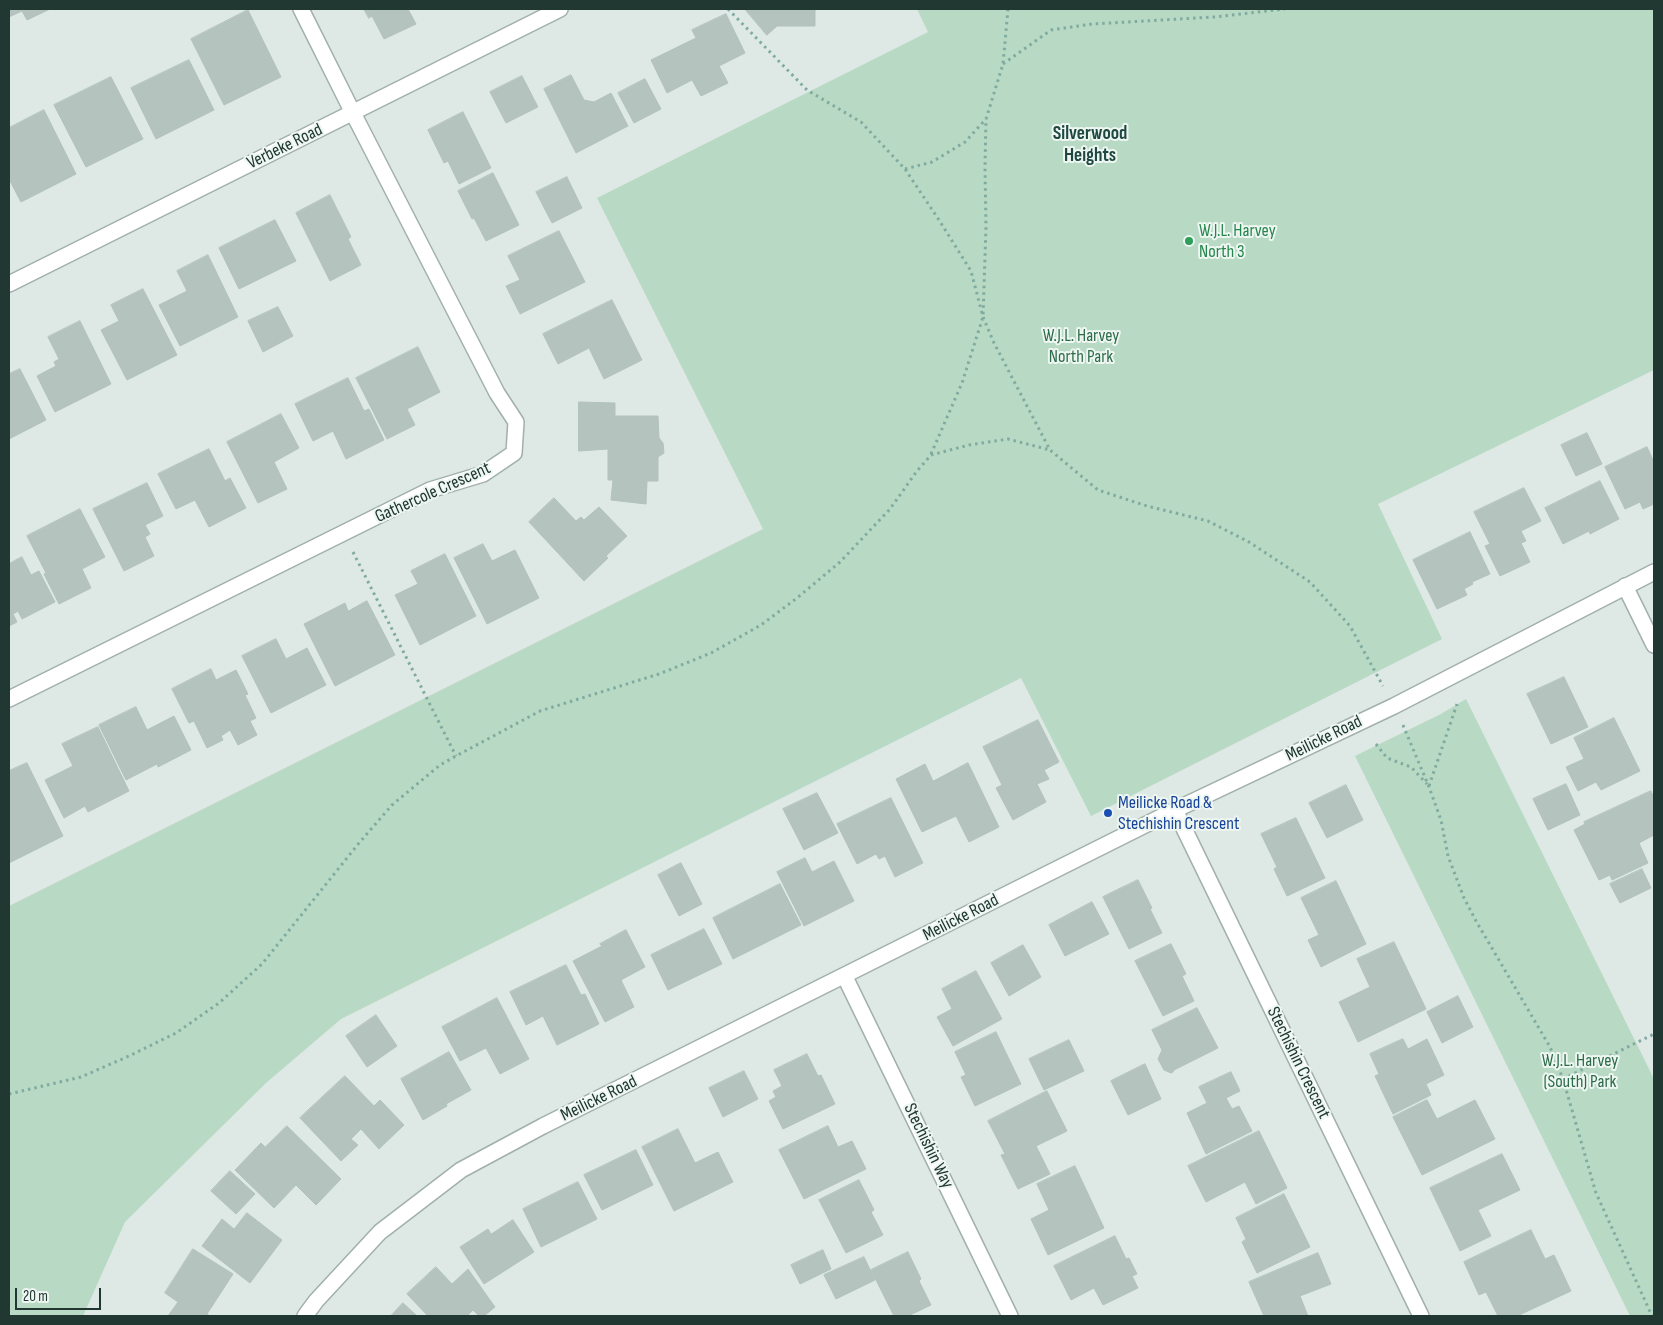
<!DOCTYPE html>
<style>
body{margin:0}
#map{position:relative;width:1663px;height:1325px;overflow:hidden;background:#dee9e5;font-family:"Sofia Sans Condensed",sans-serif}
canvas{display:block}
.frame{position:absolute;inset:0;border:10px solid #203732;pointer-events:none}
.scale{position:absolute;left:15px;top:1288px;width:86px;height:22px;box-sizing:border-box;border:2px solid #203732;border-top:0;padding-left:6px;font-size:15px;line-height:18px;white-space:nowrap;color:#203732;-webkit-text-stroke:4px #eef6f2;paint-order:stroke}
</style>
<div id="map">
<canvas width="1663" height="1325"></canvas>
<div class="frame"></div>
<div class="scale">20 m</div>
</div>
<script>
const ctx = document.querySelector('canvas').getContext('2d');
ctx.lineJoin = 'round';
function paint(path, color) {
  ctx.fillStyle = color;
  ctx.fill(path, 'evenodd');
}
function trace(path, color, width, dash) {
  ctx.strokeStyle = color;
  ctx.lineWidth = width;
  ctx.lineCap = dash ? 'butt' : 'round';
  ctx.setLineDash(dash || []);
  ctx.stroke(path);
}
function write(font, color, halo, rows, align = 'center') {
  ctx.font = font + ' "Sofia Sans Condensed",sans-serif';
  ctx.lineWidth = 4;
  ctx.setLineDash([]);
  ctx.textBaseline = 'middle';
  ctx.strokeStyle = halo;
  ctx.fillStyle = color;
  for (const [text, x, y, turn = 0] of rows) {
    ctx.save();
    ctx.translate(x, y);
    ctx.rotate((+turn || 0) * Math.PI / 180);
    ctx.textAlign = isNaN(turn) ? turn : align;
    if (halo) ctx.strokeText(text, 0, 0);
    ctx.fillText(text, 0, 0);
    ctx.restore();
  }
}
paint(new Path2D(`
 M917,9H1654V370L1378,504L1442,639L1091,816L1021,678L341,1019L266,1083L125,1222L83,1316H9V906L763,529L597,198L928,32Z
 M1466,699L1654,1079V1316H1630L1355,756L1441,714Z`), '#b8d9c3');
const building = new Path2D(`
 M9,9H50L27,20L22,11L9,17Z
 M364,9H408L416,24L384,39L372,16L369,18Z
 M745,9H815V26H777L767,35Z
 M248,10L281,77L224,105L191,39Z
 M726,14L745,53L719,66L728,83L701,96L692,80L667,93L651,60L696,38L692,30Z
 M189,60L214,110L156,139L131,88Z
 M571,75L584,100L594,102L611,93L628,126L576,153L544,89Z
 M522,76L538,107L506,123L490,92Z
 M111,77L143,139L86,167L54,105Z
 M645,79L661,109L634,123L618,93Z
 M44,110L76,174L21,202L9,179V128Z
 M463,112L491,168L459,184L448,161L444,163L428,130Z
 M493,173L519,225L486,241L474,218L472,219L458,191Z
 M567,177L582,208L552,223L536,192Z
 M330,195L351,237L348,239L361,265L330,281L296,213Z
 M275,220L296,261L239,289L219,248Z
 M559,231L585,282L520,314L506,286L520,280L508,256Z
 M208,255L238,317L180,346L159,305L187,291L177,271Z
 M143,289L177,355L127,380L101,330L119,321L111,305Z
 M612,300L642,360L604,379L589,348L558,364L543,334Z
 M278,307L293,336L263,352L248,321Z
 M80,321L111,384L55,412L37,376L56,366L54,362L59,359L48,337Z
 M418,347L440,392L407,409L415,425L387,439L356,378Z
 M20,369L46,420L9,439V374Z
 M348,378L364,411L369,409L384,440L346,459L333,431L313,441L295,404Z
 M579,402L615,403V416H658L659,438L663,443L664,453L658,457V481H647L646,504L611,500L613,480H608V449L579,451Z
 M281,414L299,448L274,462L287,489L258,503L227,442Z
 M1587,433L1602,464L1576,476L1561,445Z
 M1647,447L1654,462V504L1643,509L1640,502L1625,509L1605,467Z
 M209,449L225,481L230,478L246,508L209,527L195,500L176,509L158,474Z
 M1600,481L1619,519L1590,534L1589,531L1563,544L1545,508Z
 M147,483L163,516L145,525L150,534L145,537L154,556L124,571L93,509Z
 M1524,488L1541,521L1521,531L1526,541L1521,543L1530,562L1500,576L1485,546L1490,544L1474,512Z
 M554,498L576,521L581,517L584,520L599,507L627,536L606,556L608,558L584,581L529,522Z
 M80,509L105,557L82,569L91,588L59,604L44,574L46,573L27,536Z
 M1470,532L1490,574L1472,582L1473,584L1464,589L1467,595L1437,609L1413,560Z
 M483,544L492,561L515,550L539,598L487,624L454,558Z
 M445,554L476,616L420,645L395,595L418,584L411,571Z
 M22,557L31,575L39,571L55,602L22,619L18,611L13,614L17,622L9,626V564Z
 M367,601L395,655L335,686L304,624L345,603L348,611Z
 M276,639L286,659L307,648L326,685L271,713L242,656Z
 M211,669L216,680L236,670L248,694L245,695L256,718L250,721L257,735L238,745L230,730L221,736L223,740L207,748L194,721L189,723L172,689Z
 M1564,677L1588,727L1551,744L1527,694Z
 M136,707L147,730L174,716L191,750L158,767L157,764L126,780L99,725Z
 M1614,718L1640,771L1601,790L1596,782L1578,791L1566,767L1584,759L1574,738Z
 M1038,720L1059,762L1044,770L1049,779L1037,784L1046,802L1013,820L996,788L1002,785L983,747Z
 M98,727L129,791L88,812L85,806L64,818L45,780L73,766L62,744Z
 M27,763L63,836L9,863V771Z
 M968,763L999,827L969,842L956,816L922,832L896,779L925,764L933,781Z
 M1566,784L1580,815L1548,830L1533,799Z
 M1346,785L1363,820L1327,838L1309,803Z
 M1651,791L1654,798V835L1639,843L1648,863L1612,880L1610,875L1599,880L1574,830L1585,824L1584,822Z
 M817,793L838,833L804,850L783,809Z
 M891,798L923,863L895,877L885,856L879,859L876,854L857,864L837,824Z
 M1296,818L1325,878L1287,896L1274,869L1277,867L1261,834Z
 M805,858L812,872L834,861L854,901L804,926L777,872Z
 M681,863L702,904L679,916L658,875Z
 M1642,869L1651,888L1620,903L1610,884Z
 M1138,880L1152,908L1150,909L1162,933L1129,949L1103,897Z
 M1336,881L1366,944L1321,967L1308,940L1319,935L1301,898Z
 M780,884L801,925L733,959L713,918Z
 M1092,902L1109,934L1065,956L1049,925Z
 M704,929L722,964L668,990L651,955Z
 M626,930L645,967L621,980L634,1007L605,1022L573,961L602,946L600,944Z
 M1394,942L1426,1009L1358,1042L1339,1002L1370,987L1357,959Z
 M1171,944L1186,974L1182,976L1194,1001L1163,1016L1135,961Z
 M1023,945L1041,977L1009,996L991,963Z
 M566,965L581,995L585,994L599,1024L557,1045L543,1016L526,1025L510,992Z
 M976,971L1002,1019L953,1046L937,1017L952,1009L942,989Z
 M1458,996L1473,1027L1442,1043L1427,1012Z
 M497,998L529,1059L500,1074L486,1048L460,1061L442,1027Z
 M1197,1008L1218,1048L1174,1070L1173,1072L1171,1073L1164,1070L1158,1059L1162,1050L1152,1030Z
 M376,1015L397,1046L367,1067L346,1036Z
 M996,1032L1021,1084L975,1106L961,1077L966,1075L955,1052Z
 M1403,1039L1408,1049L1427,1039L1444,1075L1426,1084L1431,1095L1393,1114L1375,1076L1379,1074L1370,1054Z
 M1069,1040L1084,1071L1044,1090L1029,1059Z
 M449,1052L471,1090L446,1104L447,1106L423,1120L401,1079Z
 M807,1054L818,1076L821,1075L835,1104L783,1129L769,1101L776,1097L773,1091L782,1086L774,1070Z
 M1145,1064L1161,1099L1128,1115L1111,1081Z
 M744,1071L758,1099L723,1117L709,1088Z
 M1231,1072L1240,1091L1226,1098L1232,1109L1239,1106L1252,1131L1206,1154L1187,1113L1207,1103L1199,1087Z
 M345,1076L374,1106L380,1100L404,1125L379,1149L361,1129L351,1139L358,1145L341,1161L300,1118Z
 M1047,1091L1067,1131L1036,1146L1050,1174L1018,1189L1001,1155L1005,1154L988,1121Z
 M1427,1100L1437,1119L1475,1100L1495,1139L1422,1175L1393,1117Z
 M287,1126L341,1179L316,1205L296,1185L274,1208L235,1170L261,1143L265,1147Z
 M828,1126L838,1147L852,1141L866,1169L804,1199L779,1150Z
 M678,1129L695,1163L718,1152L733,1182L674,1211L642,1147Z
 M1259,1131L1287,1188L1256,1204L1245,1182L1206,1202L1188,1166Z
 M636,1150L653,1185L602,1210L584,1175Z
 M1502,1154L1520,1190L1478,1210L1491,1236L1460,1251L1430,1188Z
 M1075,1166L1104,1228L1048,1255L1031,1219L1049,1210L1037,1184Z
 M230,1171L255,1194L236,1214L211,1191Z
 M859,1180L874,1210L871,1212L883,1235L846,1253L819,1200Z
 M578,1182L597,1219L541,1247L523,1209Z
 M1284,1194L1310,1247L1257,1273L1242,1242L1246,1239L1236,1218Z
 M247,1213L282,1240L250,1283L202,1246L222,1219L234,1229Z
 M513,1220L534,1252L484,1284L460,1247L488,1229L491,1234Z
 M1531,1230L1545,1259L1554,1255L1571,1291L1517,1316H1498L1486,1292L1479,1295L1464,1262Z
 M1115,1236L1126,1259L1129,1258L1137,1274L1132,1276L1138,1288L1103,1305L1094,1288L1071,1300L1054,1266Z
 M193,1249L233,1274L207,1314L210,1316H168L178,1302L165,1293Z
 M823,1250L831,1269L800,1284L791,1265Z
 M908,1252L921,1279L919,1281L931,1305L908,1316H894L871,1270Z
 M1318,1253L1331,1284L1300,1296L1308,1316H1264L1249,1282Z
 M864,1257L875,1280L836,1299L824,1275Z
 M436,1267L452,1284L468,1269L495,1307L484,1316H479L473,1310L467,1316H428L407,1294Z
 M403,1303L417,1316H391Z`);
paint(building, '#b4c3be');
trace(building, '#b1c2bc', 1);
const minor = new Path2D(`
 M9,284L560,9
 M1625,586L1654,645
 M9,699L430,490L483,474L514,453L516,422L497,393L353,113L301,9
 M1175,810L1421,1316
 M845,977L1010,1316`);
const tertiary = new Path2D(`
 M305,1316L316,1301L380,1232L461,1170L543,1126L1175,810L1394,706L1654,572`);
trace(minor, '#a1b0ac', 18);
trace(tertiary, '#a1b0ac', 18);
trace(new Path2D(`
 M728,9L807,90L861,122L905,169L939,220L971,271L983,317L994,343L1050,450L1098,490L1147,506L1208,521L1249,542L1310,582L1350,626L1383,686
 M1003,64L1051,30L1092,24L1214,17L1285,9
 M905,169L932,162L965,142L986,119L1003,64L1008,9
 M931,454L962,383L983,317L986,227L985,167L986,119
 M353,552L456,756
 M1403,725L1429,787L1441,820L1448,856L1464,898L1476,921L1550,1047L1563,1079L1596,1193L1652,1316
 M1376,744L1387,758L1411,767L1427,784
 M1429,786L1457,704
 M1563,1079L1654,1034
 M9,1094L81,1077L129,1056L176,1033L219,1003L262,964L359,843L392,805L440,765L456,756L540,711L659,674L711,653L761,625L797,598L840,562L890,509L917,471L931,455L969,445L1008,439L1050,450`), '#80aba0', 3, [2.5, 4]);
trace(minor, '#fff', 15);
trace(tertiary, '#fff', 15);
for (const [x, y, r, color] of [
 [1189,241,5,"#2e9e5b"],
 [1108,813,5,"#1a4fb4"]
]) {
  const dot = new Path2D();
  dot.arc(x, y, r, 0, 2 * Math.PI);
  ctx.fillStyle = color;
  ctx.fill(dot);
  trace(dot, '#eef6f2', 2);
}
write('18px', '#203732', '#eef6f2', [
 ["Verbeke Road",285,147,-26],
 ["Gathercole Crescent",433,493,-24],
 ["Meilicke Road",1324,739,-26],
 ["Meilicke Road",961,918,-27],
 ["Stechishin Crescent",1298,1063,64],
 ["Meilicke Road",599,1099,-26],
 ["Stechishin Way",928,1146,64]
]);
write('18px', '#27864d', '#eef6f2', [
 ["W.J.L. Harvey",1199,231],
 ["North 3",1199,252]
], 'left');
write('18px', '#2d6c49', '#eef6f2', [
 ["W.J.L. Harvey",1081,336],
 ["North Park",1081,357],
 ["W.J.L. Harvey",1580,1061],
 ["(South) Park",1580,1082]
]);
write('18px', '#164399', '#eef6f2', [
 ["Meilicke Road &",1118,803],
 ["Stechishin Crescent",1118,824]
], 'left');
write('bold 19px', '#1e4840', '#eef6f2', [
 ["Silverwood",1090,134],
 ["Heights",1090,156]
]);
</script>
